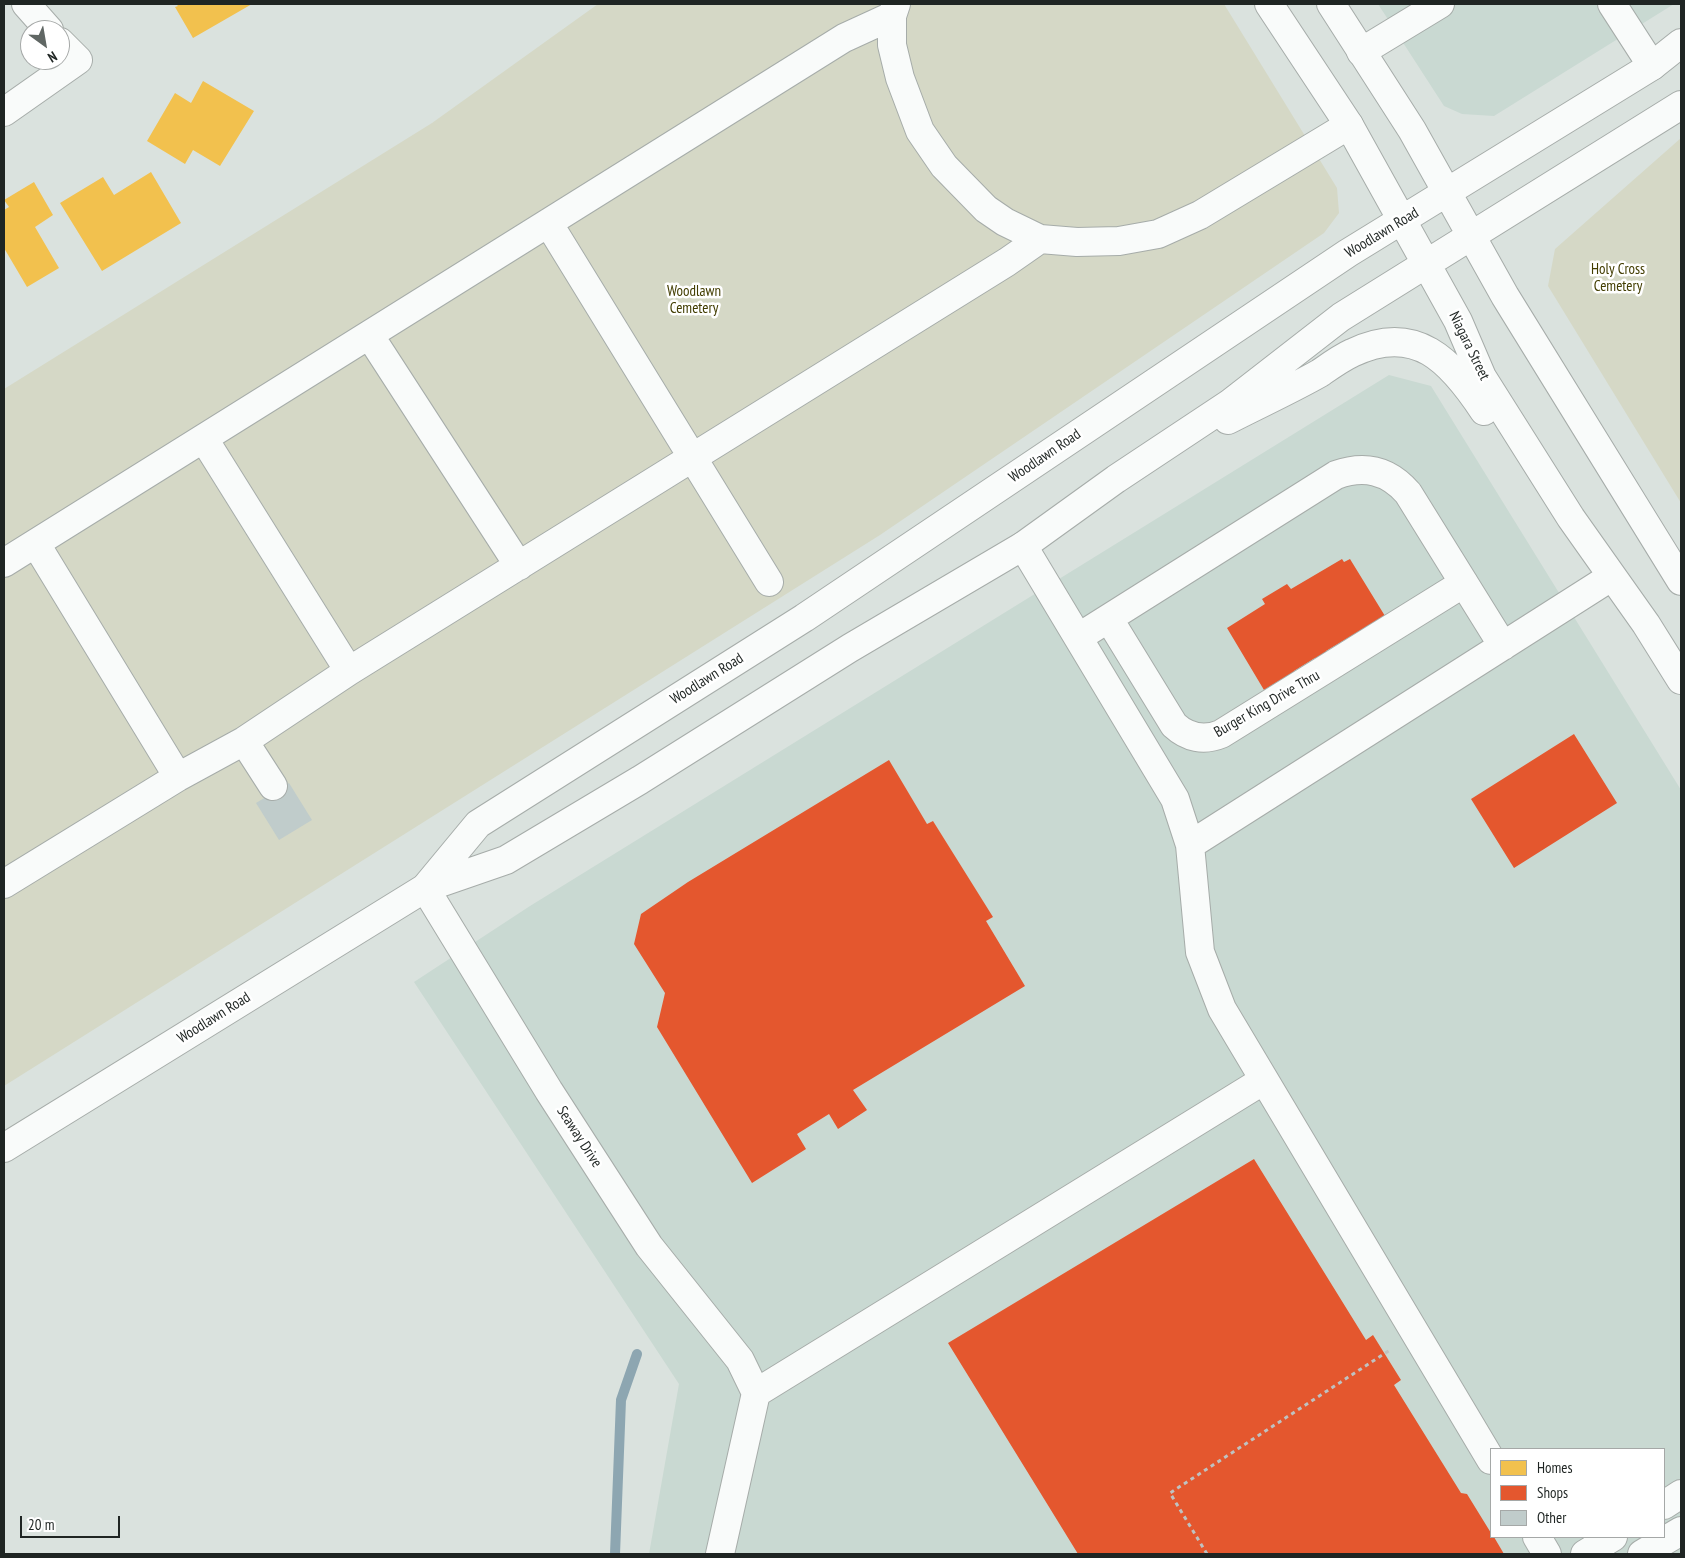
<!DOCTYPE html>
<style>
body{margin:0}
#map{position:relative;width:1685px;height:1558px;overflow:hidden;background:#dae2de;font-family:"PT Sans Narrow",sans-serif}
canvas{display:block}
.frame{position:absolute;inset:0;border:5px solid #1f2523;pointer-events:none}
.legend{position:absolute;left:1490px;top:1448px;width:175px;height:90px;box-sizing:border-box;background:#fff;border:1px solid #a5a8a7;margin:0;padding:6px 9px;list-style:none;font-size:15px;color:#1f2523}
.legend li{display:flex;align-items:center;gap:10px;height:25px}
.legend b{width:25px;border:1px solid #a5a8a7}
.north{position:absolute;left:20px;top:20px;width:50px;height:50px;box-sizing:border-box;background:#fff;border:1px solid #a5a8a7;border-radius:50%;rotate:148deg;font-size:14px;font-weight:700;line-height:20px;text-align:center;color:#1f2523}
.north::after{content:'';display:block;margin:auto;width:18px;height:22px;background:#606764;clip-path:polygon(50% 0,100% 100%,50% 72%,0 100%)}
.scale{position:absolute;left:20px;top:1516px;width:100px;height:22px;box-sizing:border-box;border:2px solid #1f2523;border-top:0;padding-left:6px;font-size:15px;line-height:18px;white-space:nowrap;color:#1f2523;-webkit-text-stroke:4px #fff;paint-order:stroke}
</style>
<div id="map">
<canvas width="1685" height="1558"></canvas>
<div class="frame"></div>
<ul class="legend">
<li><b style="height:14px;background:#f2c14e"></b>Homes</li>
<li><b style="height:14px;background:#e4572e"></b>Shops</li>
<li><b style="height:14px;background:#c0cccb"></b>Other</li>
</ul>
<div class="north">N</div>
<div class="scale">20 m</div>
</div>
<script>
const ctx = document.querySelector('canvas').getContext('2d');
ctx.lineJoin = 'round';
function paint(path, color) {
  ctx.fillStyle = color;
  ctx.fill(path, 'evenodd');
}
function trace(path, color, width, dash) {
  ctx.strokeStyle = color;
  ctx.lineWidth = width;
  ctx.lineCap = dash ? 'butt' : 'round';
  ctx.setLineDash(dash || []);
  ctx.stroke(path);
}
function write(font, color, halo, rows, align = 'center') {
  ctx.font = font + ' "PT Sans Narrow",sans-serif';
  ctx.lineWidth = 5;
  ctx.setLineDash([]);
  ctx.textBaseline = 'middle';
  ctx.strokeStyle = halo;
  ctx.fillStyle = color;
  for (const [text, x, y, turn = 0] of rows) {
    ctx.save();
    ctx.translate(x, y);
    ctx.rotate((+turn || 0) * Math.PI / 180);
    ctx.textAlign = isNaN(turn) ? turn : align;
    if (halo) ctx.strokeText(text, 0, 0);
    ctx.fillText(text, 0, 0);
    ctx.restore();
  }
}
paint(new Path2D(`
 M1378,4H1674L1494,116L1462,114L1444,106Z
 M1389,375L1431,386L1681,790V1554H649L679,1384L414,982L530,906ZM1491,1449H1664V1537H1491Z`), '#c9d9d2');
paint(new Path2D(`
 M598,4H1224L1337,188L1339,213L1324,233L880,535L4,1086V389L432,123Z
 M1681,138V503L1548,286L1555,249Z`), '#d5d8c6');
paint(new Path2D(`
 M176,4H252L193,38L175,7L178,6Z
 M203,81L254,111L220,166L193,150L185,164L147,141L175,93L191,103Z
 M151,172L181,223L102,271L60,203L103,177L114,195Z
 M34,182L53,215L35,227L59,268L27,287L4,248V210L9,207L4,200Z`), '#f2c14e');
paint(new Path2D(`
 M1342,559L1344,562L1350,559L1385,616L1326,651L1329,655L1317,662L1315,658L1294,671L1296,675L1285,682L1282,679L1264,690L1227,628L1265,604L1262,599L1287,584L1291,589Z
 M1574,734L1617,803L1514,868L1471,799Z
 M889,760L927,824L933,821L993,917L986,921L1025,986L853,1090L867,1110L838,1129L829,1114L797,1134L806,1149L752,1183L657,1027L665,993L634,944L641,914L688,882Z
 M1254,1159L1366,1340L1373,1335L1401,1380L1394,1385L1461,1493L1467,1494L1491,1533V1537H1494L1504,1554H1078L948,1343Z`), '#e4572e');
trace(new Path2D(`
 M615,1554L621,1400L637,1354`), '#8da6b1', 10);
paint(new Path2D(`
 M289,783L312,820L279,840L256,803Z`), '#c0cccb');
const minor = new Path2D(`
 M26,4L49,30
 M896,4L892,16V45L900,78L920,131L944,166L986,209L1005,222L1040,239L1077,242L1119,241L1158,234L1200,215L1349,125
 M1612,4L1652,66
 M1361,52L1440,4
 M4,112L78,60L60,42
 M549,224L769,582
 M370,336L519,566
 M204,439L349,671
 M36,544L178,777
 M1023,546L1175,799L1190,845L1200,952L1222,1009L1491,1460
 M4,563L844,38L892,16
 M1109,619L1174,725C1188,738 1204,741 1221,734L1464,583
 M1079,637L1336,475C1364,465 1388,470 1408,493L1503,646
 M244,741L273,786
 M1190,845L1611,577
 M4,884L178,777L244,741L349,671L1007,262L1040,239
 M425,888L549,1091L649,1246L740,1360L756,1393L1264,1080
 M1664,1505L1681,1494
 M1537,1537L1547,1554
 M720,1554L756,1393
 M1585,1554L1613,1537
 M1642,1554L1681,1531`);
const major = new Path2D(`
 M1269,4L1349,125L1458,321L1482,377L1571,518L1646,624L1681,680
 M1331,4L1412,130L1505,296L1681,581
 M1228,420C1259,404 1290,390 1320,373C1330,366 1341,358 1352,353C1416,322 1451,361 1484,411
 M425,888L478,824L804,618L1348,253L1652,66L1681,43
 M4,1148L425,888L506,860L640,780L850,648L1023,546L1116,479L1229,404L1341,317L1681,105`);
trace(minor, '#a6aca9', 30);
trace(major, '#a6aca9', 30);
trace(new Path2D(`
 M1207,1554L1170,1493L1390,1350`), '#bfc2c1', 3, [4, 4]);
trace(minor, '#f9fbfa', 28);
trace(major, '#f9fbfa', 28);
write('15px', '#1f2523', '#fff', [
 ["Woodlawn Road",1382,233,-31],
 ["Niagara Street",1469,346,64],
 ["Woodlawn Road",1045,456,-34],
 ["Woodlawn Road",707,679,-32],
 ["Burger King Drive Thru",1267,704,-30],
 ["Woodlawn Road",214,1018,-32],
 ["Seaway Drive",579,1137,57]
]);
write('15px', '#423d01', '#fff', [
 ["Holy Cross",1618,270],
 ["Cemetery",1618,287],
 ["Woodlawn",694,292],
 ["Cemetery",694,309]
]);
</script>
